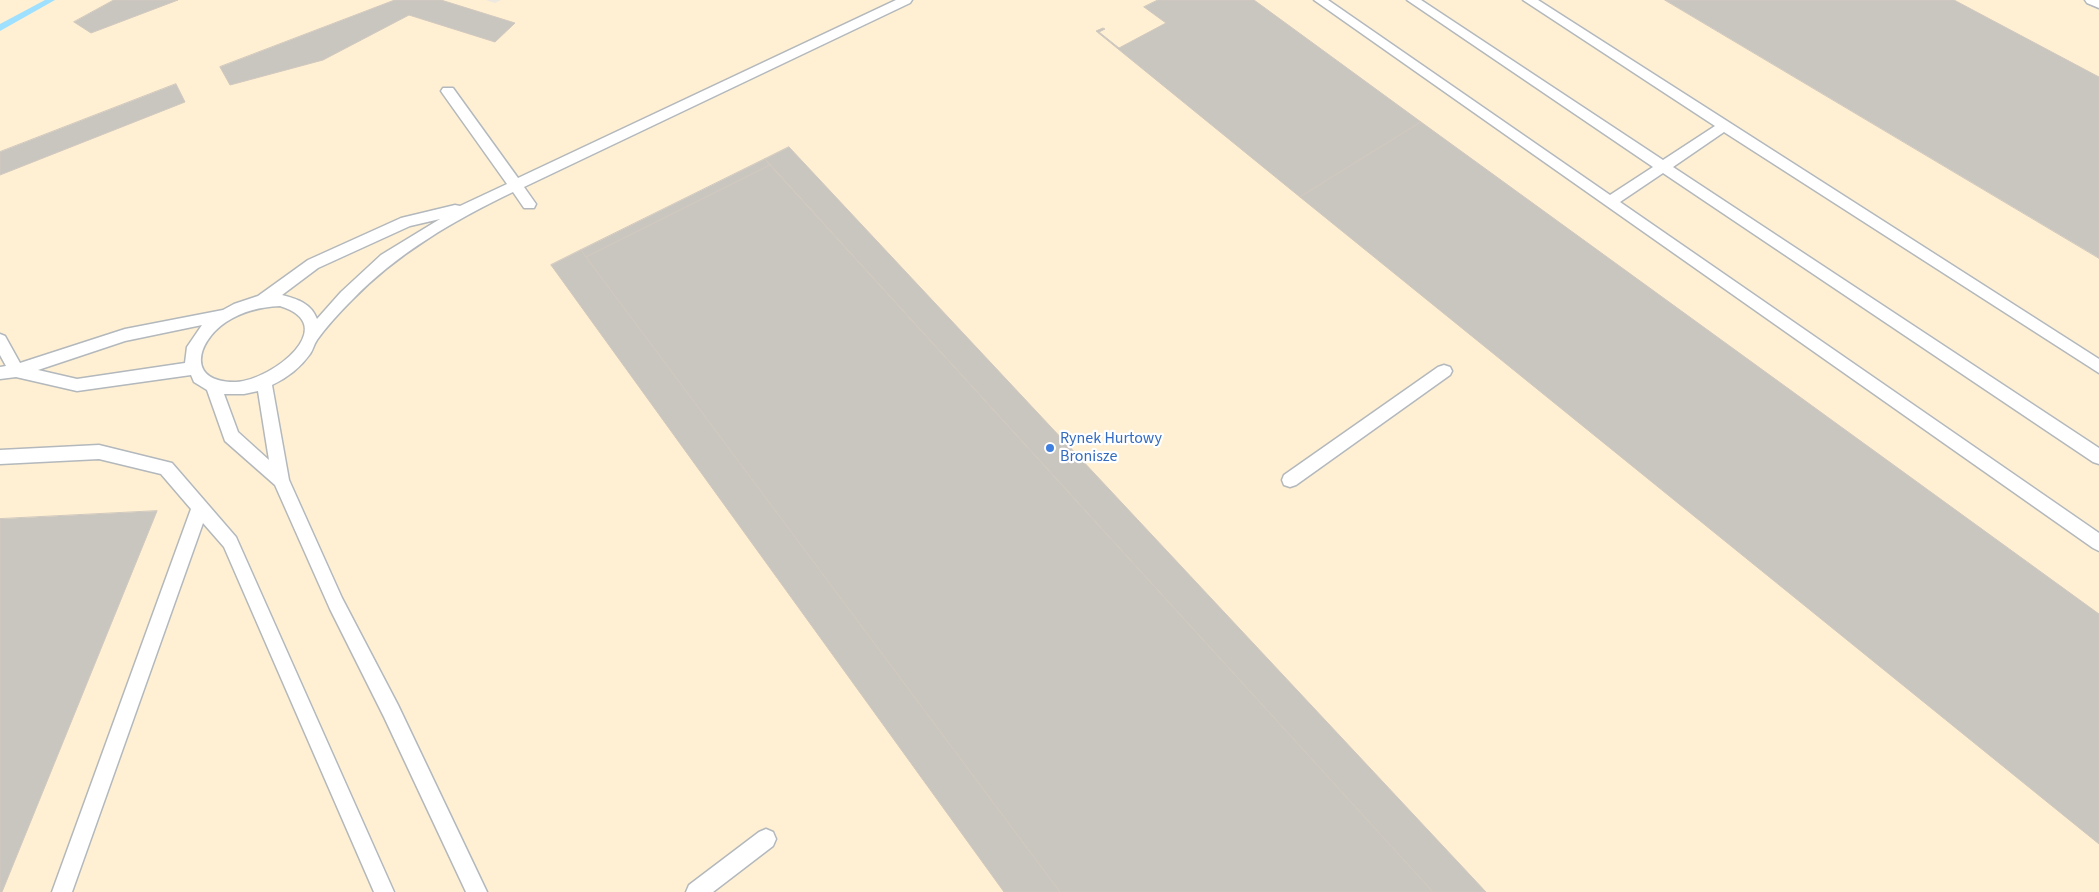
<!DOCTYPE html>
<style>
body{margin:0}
canvas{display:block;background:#ede9e0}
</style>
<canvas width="2099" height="892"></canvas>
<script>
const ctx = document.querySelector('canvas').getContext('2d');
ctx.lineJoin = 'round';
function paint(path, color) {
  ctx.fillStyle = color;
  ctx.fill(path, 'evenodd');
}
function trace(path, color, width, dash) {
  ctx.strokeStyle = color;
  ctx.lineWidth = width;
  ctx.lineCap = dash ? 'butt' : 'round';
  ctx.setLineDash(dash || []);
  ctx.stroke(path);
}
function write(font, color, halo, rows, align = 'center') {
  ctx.font = font + ' "Source Sans 3",sans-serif';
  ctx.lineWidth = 4.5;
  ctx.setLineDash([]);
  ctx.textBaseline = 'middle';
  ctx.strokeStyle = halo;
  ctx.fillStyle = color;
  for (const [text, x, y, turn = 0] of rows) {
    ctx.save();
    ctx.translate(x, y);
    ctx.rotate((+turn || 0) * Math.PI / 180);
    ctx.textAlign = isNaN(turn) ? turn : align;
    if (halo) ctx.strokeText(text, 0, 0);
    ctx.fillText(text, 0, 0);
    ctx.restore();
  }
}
paint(new Path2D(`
 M0,0H486L495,3L501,0H2099V892H0Z`), '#fff0d3');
paint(new Path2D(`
 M45,0H55L0,31V24Z`), '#9ee0ff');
const building = new Path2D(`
 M114,0H178L91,33L74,22Z
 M395,0H441L515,23L495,42L409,15L323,60L230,85L220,67Z
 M1158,0H1254L1421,122L1300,197L1096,31L1103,28L1105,29L1099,32L1119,48L1166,23L1144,7Z
 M1665,0H1954L2099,77V258Z
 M176,84L185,102L0,175V152Z
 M1421,122L2099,614V844L1300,197Z
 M789,147L1486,892H1433L765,159Z
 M765,159L770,165L586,257L581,250Z
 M770,165L1433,892H1060L586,257Z
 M581,250L586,257L1060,892H1004L551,265Z
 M157,511L2,892H0V519Z`);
paint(building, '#c9c5bf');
trace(building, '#d1c9bf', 1);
const lane = new Path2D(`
 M896,0H912L910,3L524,187L536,204L534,208H524L513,192C455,220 397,253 352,300C340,312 327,326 317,340C314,344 313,350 310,354C301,367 287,378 272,385L289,480L342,598L398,705L487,892H466L384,717L330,609L275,485L225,441L207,390L194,382L191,375L77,391L16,377L0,379V367L6,366L0,355V334L5,336L20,363L125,329L223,310L234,304L258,296L308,260L401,218L455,205L460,206L507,184L443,94L441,91L443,88H453L518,178ZM440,219L381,255L341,292L317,319C311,303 297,299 282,295L318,268L410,226ZM280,306C342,325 273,380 236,382C187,383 195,343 226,322C243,311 260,307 280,306ZM202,325L187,347L185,363L77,379L38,370L125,341ZM258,391L269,460L238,432L224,394H244Z
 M1314,0H1328L1610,195L1653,167L1407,0H1421L1663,160L1715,126L1523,0H1538L2099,359V373L1724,132L1673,167L2099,448V464L2093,462L1663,173L1620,202L2099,533V551L2093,548Z
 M2085,0H2099V8L2087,3Z
 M1444,365L1450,367L1452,371L1450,375L1296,485L1290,487L1284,485L1282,480L1284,475L1438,367Z
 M99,445L172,463L236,537L394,892H374L224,547L203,523L72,892H52L191,509L161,474L99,459L0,464V450Z
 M766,829L773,832L776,839L773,846L713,892H686L689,885L759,832Z`);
trace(lane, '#b3b8bc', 3);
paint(lane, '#fff');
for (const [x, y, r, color] of [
 [1050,448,5,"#3f7fe0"]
]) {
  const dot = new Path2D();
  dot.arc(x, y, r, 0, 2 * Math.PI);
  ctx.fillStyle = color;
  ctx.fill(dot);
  trace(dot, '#fff', 2);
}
write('16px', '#366cbe', '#fff', [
 ["Rynek Hurtowy",1060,439],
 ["Bronisze",1060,457]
], 'left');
</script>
